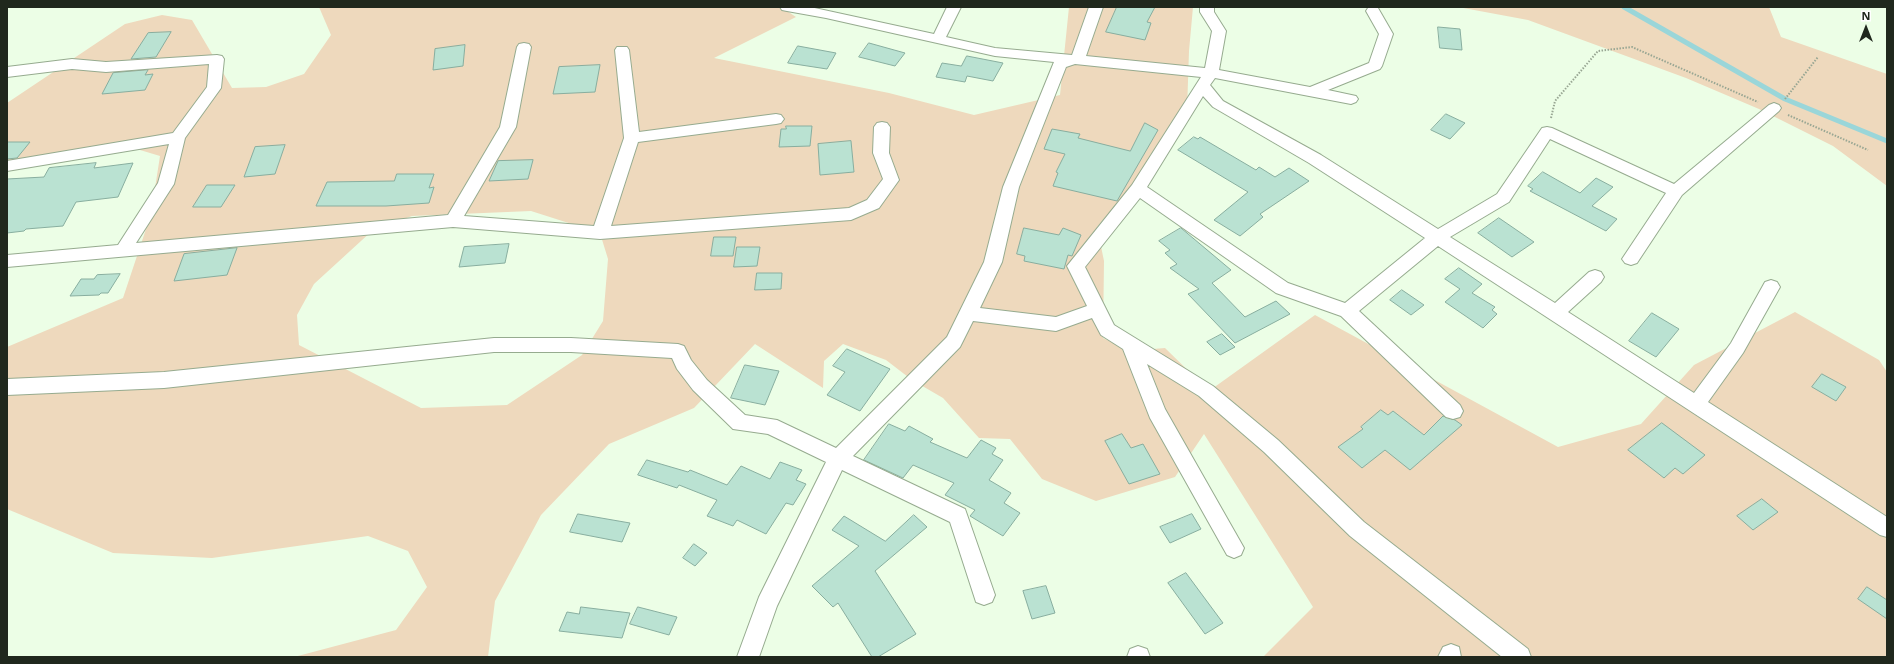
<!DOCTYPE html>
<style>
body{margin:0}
#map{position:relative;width:1894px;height:664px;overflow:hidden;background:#ecfee6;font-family:"Open Sans",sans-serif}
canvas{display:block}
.frame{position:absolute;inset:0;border:8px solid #20281d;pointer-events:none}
.north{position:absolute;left:1846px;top:8px;width:40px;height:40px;-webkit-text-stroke:3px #fff;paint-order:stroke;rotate:0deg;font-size:11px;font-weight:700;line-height:16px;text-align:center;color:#20281d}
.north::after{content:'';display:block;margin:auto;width:14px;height:18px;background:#20281d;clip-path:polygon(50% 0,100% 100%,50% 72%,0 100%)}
</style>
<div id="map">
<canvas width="1894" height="664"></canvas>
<div class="frame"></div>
<div class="north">N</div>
</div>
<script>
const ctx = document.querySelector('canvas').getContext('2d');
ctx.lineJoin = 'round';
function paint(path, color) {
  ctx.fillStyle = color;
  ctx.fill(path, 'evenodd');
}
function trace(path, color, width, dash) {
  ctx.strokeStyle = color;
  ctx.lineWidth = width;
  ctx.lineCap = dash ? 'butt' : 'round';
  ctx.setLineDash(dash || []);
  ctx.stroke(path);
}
paint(new Path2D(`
 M319,7H781L796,17L714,58L889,93L974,115L1060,95L1069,7H1193L1189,51L1187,111L1136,182L1097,227L1104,261L1103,338L1130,351L1165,348L1209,391L1315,315L1558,447L1641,424L1694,365L1795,312L1879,360L1887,372V657H1263L1313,607L1204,434L1175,477L1096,501L1042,479L1010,439L979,438L943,398L912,380L886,360L843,344L824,361L823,388L755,344L694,408L609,444L541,515L495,601L488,657H294L396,630L427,587L408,551L368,536L212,558L113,553L7,509V347L123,298L151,214L160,156L130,147L7,171V103L125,24L162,15L192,20L232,88L266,87L304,74L331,35ZM531,211L600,233L608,259L603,321L582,355L507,405L421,408L299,345L297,315L314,284L373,230L412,216Z
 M1458,7H1769L1781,37L1887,74V186L1833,146L1759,109L1686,78L1528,20Z`), '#eed9bd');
trace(new Path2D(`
 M1624,7L1785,99L1887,141`), '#9ad6d9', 5);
const building = new Path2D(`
 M1117,7H1155L1147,22L1151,23L1145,40L1106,32Z
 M1438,27L1460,29L1462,50L1440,48Z
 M171,32L156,57L131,59L148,33Z
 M869,43L905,53L895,66L859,57Z
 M465,45L463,66L433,70L435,49Z
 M798,46L836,53L827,69L788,63Z
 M967,56L1003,63L993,81L967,76L965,82L936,77L942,63L961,66Z
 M600,65L595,92L553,94L559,67Z
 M148,70L145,75L153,74L145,90L102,94L113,73Z
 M1446,114L1465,123L1450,139L1431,130Z
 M1145,123L1158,130L1117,201L1053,186L1058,173L1056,172L1065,154L1044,149L1052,129L1080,134L1078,138L1130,151Z
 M786,126H812L810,146L779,147L781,129H786Z
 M1194,137L1198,139L1200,137L1256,170L1259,167L1275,177L1289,168L1309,181L1260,214L1263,217L1240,236L1214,220L1248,192L1178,150Z
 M851,141L854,172L820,175L818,144Z
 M7,142H30L17,158L7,159Z
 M285,145L275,174L244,177L255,147Z
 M533,160L528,179L489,181L498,161Z
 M96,163L94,168L133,163L118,197L76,202L63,226L26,229L24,231L7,233V179L44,177L49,168Z
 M1543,172L1580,193L1596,178L1613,187L1592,206L1617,219L1606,231L1530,191L1533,189L1528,186Z
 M397,174H434L429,188L434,187L429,203L386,206H316L327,182L394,181Z
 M207,185H235L221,207H193Z
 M1499,218L1534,242L1512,257L1478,233Z
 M1024,228L1059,235L1063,228L1081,235L1072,256L1068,255L1064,269L1024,261L1025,256L1017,254Z
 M1181,228L1231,270L1212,283L1245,317L1276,301L1290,314L1235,343L1188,294L1199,289L1170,268L1177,264L1165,253L1170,250L1159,241Z
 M714,237H736L733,256H711Z
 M509,244L505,263L459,267L464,247Z
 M737,247H760L757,266L734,267Z
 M237,248L227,275L174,281L184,254Z
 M1459,268L1482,284L1472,293L1495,307L1492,310L1497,314L1483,328L1445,302L1460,289L1445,279Z
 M757,273H782L781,289L755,290Z
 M120,274L108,293H101L99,295L70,296L81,279H94L97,275Z
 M1402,290L1424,305L1411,315L1390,300Z
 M1652,313L1679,329L1656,357L1629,341Z
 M1222,334L1235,347L1220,355L1207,342Z
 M847,349L890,369L860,411L827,395L845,372L833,366Z
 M745,365L779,371L765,405L731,398Z
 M1822,374L1846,387L1836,401L1812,387Z
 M1381,410L1388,415L1393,411L1424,435L1443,416L1455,420L1462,425L1410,470L1385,450L1362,468L1338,447L1363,429L1361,427Z
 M1662,423L1705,455L1683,474L1675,468L1664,478L1628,450Z
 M889,424L905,431L909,426L933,439L930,442L967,458L981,440L996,448L992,454L1003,460L989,480L1011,493L1004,503L1020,513L1003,536L970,516L975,510L945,495L954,483L913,465L903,478L864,460Z
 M1122,434L1131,448L1143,444L1160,474L1129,484L1105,441Z
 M647,460L688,472L690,470L727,485L741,466L770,479L780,462L802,470L796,480L806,484L793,505L786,503L766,534L737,520L733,526L707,516L717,500L679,485L677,488L638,475Z
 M1762,499L1778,512L1753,530L1737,516Z
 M578,514L630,523L622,542L570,532Z
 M1192,514L1201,529L1170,543L1160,527Z
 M914,515L927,527L875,571L916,634L878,657H872L838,603L833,607L812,586L859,546L832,530L844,516L885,541Z
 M694,544L707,553L695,566L683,558Z
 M1186,573L1223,623L1205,634L1168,583Z
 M1046,586L1055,613L1032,619L1023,591Z
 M1867,587L1887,600V619L1858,599Z
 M581,607L630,613L622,638L559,631L567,612L579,614Z
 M638,607L677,617L669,635L630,624Z`);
paint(building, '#bae2d2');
trace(building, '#88ae9f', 1);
const street = new Path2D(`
 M780,7H810L934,34L947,7H961L946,37L995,48L1072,55L1089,7H1103L1086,56L1205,68L1212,31L1200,12V7H1214V12L1226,31L1219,70L1310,87L1369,63L1379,34L1366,11L1368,8H1378L1393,34L1382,66L1380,69L1328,90L1356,96L1358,99L1356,102L1351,104L1215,78L1210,85L1223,101L1321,155L1438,229L1497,194L1542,128L1547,127L1552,128L1674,184L1769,105L1774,103L1779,105L1781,108L1779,111L1682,195L1637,263L1631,265L1625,263L1622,259L1666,193L1550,139L1509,202L1450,237L1555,303L1589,272L1595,270L1601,272L1604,277L1601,282L1568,312L1694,393L1731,343L1765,282L1771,280L1777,282L1780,287L1743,353L1708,402L1887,517V537L1880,535L1438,246L1359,311L1460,405L1463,411L1460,417L1453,419L1446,417L1341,316L1276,293L1140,198L1085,267L1114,325L1213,386L1278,440L1364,522L1528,649L1531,657H1502L1350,536L1264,452L1199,396L1147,364L1165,409L1244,548L1241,555L1234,558L1227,555L1150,418L1123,349L1101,335L1092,318L1056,331L973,321L960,347L853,456L965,509L995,595L992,602L984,605L976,602L950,522L842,470L777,606L759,657H737L759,597L826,462L768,434L733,429L693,390L677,369L672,358L571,352H494L164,388L7,395V379L164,372L494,338H571L678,344L684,346L691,360L707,380L745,415L777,420L836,448L947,337L984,262L1003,187L1054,62L995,56L826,18L787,11L782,10ZM1075,64L1201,77L1132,185L1067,266L1087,306L1056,317L980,308L1002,262L1019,187L1066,67ZM1203,96L1213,107L1309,163L1425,238L1345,303L1288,283L1147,187Z
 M524,43L529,44L531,47L516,127L464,216L594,226L624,138L615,50L617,47H627L629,50L639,132L776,114L781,115L784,119L781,123L776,124L638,142L611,226L849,208L867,200L883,179L873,153L874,127L877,123L882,122L887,123L890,127L889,153L899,180L879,208L851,220L600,239L453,227L7,267V255L118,245L158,183L169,144L7,171V161L173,133L207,87L209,64L106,72L72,69L7,77V67L72,59L106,62L217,55L222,56L224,59L221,88L185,138L174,184L136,243L448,215L500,127L517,47L519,44Z
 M1451,644L1459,647L1461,657H1438L1443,647Z
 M1138,646L1147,649L1150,657H1127L1130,649Z`);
trace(street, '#96ab8f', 2);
trace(new Path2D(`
 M1785,99L1818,57
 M1788,115L1868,150
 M1551,118L1555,101L1598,51L1632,47L1758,102`), '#98a693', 2, [1.5, 1.5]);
paint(street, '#fff');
</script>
